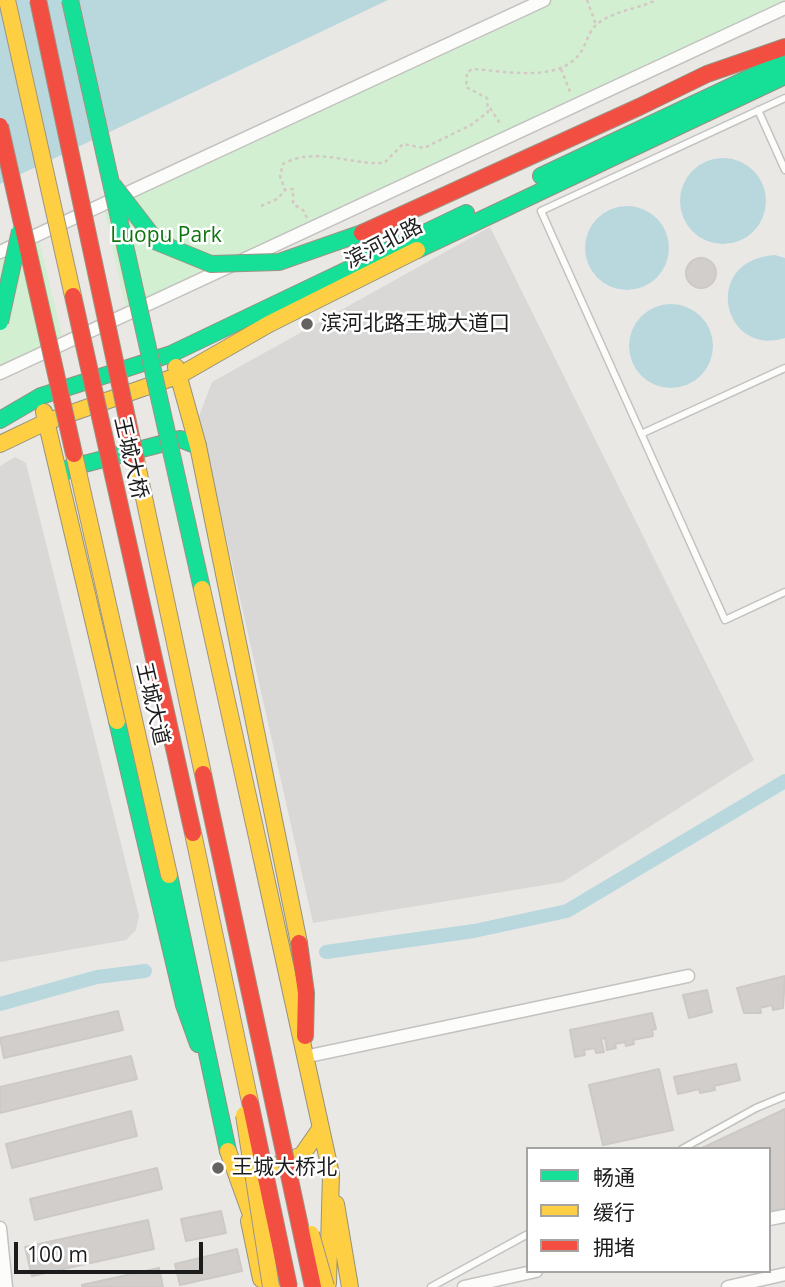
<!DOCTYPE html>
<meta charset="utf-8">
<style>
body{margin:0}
#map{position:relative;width:785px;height:1287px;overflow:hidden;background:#eae8e5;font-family:"Open Sans","Noto Sans SC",sans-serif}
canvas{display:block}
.legend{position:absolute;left:526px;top:1147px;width:245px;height:126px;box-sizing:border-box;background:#fff;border:2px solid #a4a4a4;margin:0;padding:9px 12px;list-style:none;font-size:21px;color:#1c1c1c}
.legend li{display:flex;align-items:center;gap:14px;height:35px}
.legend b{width:35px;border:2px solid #a4a4a4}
.scale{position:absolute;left:14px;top:1242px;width:189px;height:32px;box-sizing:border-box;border:4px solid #1c1c1c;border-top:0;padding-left:9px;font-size:21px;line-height:24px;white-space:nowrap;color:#1c1c1c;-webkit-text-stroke:5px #fff;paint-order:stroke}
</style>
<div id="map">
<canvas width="785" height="1287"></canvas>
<ul class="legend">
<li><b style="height:9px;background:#16e098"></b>畅通</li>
<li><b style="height:9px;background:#ffcf43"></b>缓行</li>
<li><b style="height:9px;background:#f24e42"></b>拥堵</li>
</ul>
<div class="scale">100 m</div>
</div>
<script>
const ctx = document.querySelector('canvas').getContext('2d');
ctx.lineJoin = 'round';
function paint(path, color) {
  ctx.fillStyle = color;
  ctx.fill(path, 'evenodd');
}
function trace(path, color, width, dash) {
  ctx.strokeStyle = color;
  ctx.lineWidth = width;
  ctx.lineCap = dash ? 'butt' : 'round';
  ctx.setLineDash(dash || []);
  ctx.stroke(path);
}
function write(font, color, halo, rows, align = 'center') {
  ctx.font = font + ' "Open Sans","Noto Sans SC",sans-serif';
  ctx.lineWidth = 5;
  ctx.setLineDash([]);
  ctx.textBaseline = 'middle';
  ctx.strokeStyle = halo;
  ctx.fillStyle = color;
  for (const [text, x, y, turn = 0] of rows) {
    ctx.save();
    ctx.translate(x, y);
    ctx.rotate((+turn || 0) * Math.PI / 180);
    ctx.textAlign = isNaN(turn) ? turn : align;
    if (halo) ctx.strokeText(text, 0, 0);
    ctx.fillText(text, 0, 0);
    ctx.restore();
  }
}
paint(new Path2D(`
 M490,227L754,760L563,882L313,923L199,416L212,382Z
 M15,457L26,463L139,916L136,930L126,940L0,962V466Z`), '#d9d8d6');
paint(new Path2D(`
 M544,0H785V8L127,314L103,204Z
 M38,235L64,344L0,373V252Z`), '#d2f0d1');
paint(new Path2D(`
 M0,0H388L0,184Z
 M680 201a43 43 0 1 1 86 0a43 43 0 1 1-86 0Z
 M585 248a42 42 0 1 1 84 0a42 42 0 1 1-84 0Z
 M775,255L785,258V338C723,358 700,260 775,255Z
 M629 346a42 42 0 1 1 84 0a42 42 0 1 1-84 0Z`), '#b9d8dd');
trace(new Path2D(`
 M326,952L474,931L567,911L785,781
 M0,1004L97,977L145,971`), '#b9d8dd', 14);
const building = new Path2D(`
 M686 273a15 15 0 1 1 30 0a15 15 0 1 1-30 0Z
 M785,976L783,1008L773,1010L772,1005L760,1008L761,1013H744L737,988Z
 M707,990L712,1012L689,1018L683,995Z
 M118,1011L123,1030L4,1058L0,1038Z
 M652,1013L656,1029L652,1030L653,1036L633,1040L634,1044L626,1046L625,1042L615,1044L616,1048L607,1050L605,1038L601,1039L604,1052L596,1053L595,1048L584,1050L585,1055L575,1057L570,1030Z
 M131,1056L137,1079L0,1113V1087Z
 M736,1064L740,1080L714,1086L715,1090L700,1093L699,1089L678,1094L674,1077Z
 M659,1069L673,1130L603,1145L589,1085Z
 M785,1109V1208L769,1212V1149H700Z
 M131,1111L137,1136L12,1168L6,1144Z
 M157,1168L162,1189L35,1220L30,1199Z
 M221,1211L226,1233L186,1241L181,1219Z
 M148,1220L154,1249L32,1276L25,1247Z
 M237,1249L242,1271L180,1285L175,1264Z
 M159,1268L163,1287H82V1285Z`);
paint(building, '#d1cecc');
trace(building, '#cdc9c6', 2);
const lane = new Path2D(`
 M785,98L541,211L725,620L785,592
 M758,110L785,170
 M641,434L785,368
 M682,1149L756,1108L785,1096
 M431,1287L528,1234`);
const street = new Path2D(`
 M0,252L544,0
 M0,373L785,8
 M304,1057L688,976
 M769,1219L785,1216
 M0,1228L6,1287
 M464,1287L536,1271
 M728,1287L785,1274`);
const fast = new Path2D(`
 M541,176L785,61
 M417,250L785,76
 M0,420L41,396L171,354L466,213
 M65,472L69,468L180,439L198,446
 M117,721L184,1005L198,1044
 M169,875L228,1151`);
const slow = new Path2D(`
 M176,367L198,446L299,943
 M44,412L117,721
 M0,444L46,422L180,375L269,324L417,250
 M261,855L331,1174L328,1283
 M228,1151L258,1234
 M272,1167L302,1155L320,1129
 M336,1204L350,1287
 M249,1221L261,1279`);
const jam = new Path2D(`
 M639,107L707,74L785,47
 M299,943L306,993L305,1036`);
trace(lane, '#c3c2c1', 9);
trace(street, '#c3c2c1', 15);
trace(fast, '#93927e', 18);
trace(slow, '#93927e', 18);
trace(jam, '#93927e', 18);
trace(new Path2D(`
 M587,0L596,25
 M561,69L571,94
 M490,108L501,125
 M261,206L277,199L285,190
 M307,218L303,210L293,204V189L285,190L280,176L283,164C316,146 349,165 384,163L403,144L424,148L471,125L488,112L487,98L466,87L467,72L473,69C504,71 554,82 577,57C586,48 587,33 596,25C614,10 636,10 656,0`), '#d5c7c5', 2.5, [3.5, 3.5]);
trace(lane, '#fcfcfb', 6);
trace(street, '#fcfcfb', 12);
trace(fast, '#16e098', 16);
trace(slow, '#ffcf43', 16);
trace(jam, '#f24e42', 16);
const fastBridge = new Path2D(`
 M70,0L202,589
 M113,185L157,242L211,264L279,262L362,233
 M0,322L20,231`);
const slowBridge = new Path2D(`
 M7,0L73,296
 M74,454L169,875
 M136,460L203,774
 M202,589L261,855
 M193,833L250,1102
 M244,1115L271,1287
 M311,1234L326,1287`);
const jamBridge = new Path2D(`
 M38,0L136,460
 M0,126L74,454
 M362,233L639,107
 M73,296L193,833
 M203,774L313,1287
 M250,1102L289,1287`);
trace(fastBridge, '#9f9483', 18, []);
trace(slowBridge, '#9f9483', 18, []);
trace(jamBridge, '#9f9483', 18, []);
trace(fastBridge, '#16e098', 16);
trace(slowBridge, '#ffcf43', 16);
trace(jamBridge, '#f24e42', 16);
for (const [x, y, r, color] of [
 [307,324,7,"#646362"],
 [218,1168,7,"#646362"]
]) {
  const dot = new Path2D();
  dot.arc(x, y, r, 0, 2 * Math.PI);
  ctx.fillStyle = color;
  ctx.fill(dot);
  trace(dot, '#fff', 2.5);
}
write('21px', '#0f7511', '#fff', [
 ["Luopu Park",166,236]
]);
write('21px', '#1c1c1c', '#fff', [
 ["滨河北路",384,244,-27],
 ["王城大桥",130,458,77],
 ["王城大道",152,704,77]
]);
write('21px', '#1c1c1c', '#fff', [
 ["滨河北路王城大道口",321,324],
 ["王城大桥北",232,1168]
], 'left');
</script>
